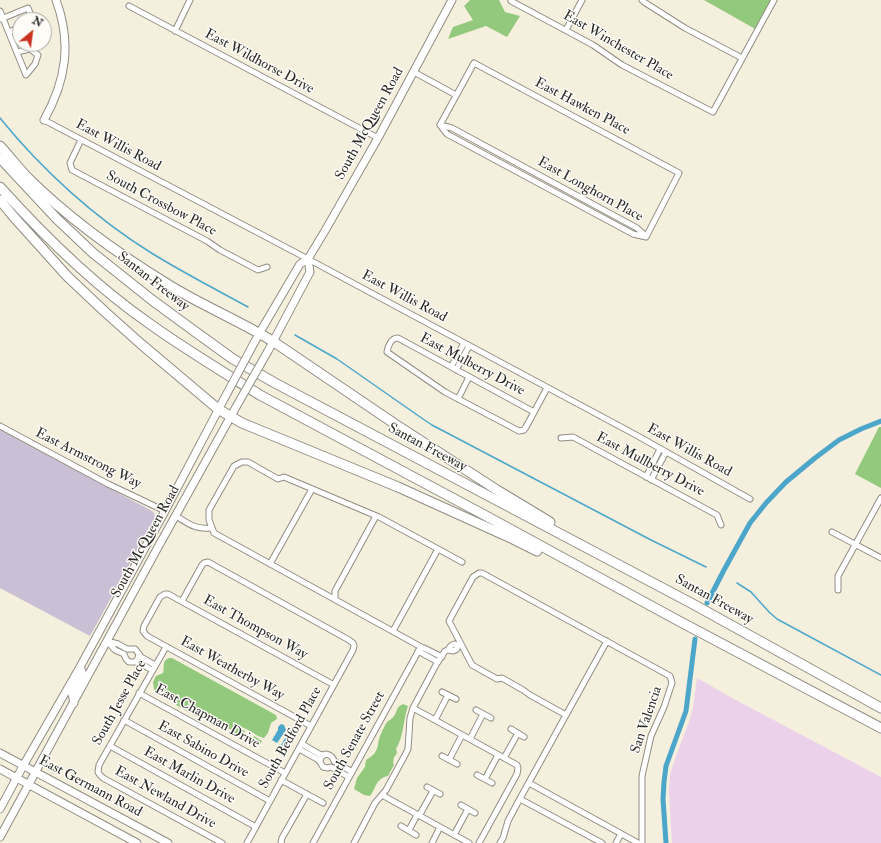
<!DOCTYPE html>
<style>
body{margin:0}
#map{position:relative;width:881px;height:843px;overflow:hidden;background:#f5efdd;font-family:"IM FELL Double Pica",serif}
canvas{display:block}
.north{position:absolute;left:12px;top:12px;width:40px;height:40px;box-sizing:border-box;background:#fdfcf7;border:1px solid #a9a8a5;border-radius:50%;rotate:29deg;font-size:11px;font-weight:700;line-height:16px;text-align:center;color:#2b2b2b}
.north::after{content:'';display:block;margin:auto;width:14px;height:18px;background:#c8321e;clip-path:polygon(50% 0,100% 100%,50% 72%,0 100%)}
</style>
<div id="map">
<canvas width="881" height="843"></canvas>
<div class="north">N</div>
</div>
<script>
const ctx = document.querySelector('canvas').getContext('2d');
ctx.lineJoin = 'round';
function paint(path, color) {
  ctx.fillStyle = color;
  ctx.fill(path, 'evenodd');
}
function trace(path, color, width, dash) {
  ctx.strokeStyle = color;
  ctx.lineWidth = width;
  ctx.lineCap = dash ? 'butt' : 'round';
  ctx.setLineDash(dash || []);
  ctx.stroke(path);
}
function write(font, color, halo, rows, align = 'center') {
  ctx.font = font + ' "IM FELL Double Pica",serif';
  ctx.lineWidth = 3;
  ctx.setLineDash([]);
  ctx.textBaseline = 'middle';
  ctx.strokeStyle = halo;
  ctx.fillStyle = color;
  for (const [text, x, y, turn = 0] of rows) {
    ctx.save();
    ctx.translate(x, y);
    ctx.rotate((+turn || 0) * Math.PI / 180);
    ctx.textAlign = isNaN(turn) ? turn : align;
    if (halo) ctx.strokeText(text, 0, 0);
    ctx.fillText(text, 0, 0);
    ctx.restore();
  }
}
paint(new Path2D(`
 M697,678L732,698L881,777V843H672L669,791L670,775L676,756L689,722L693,707Z`), '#ecd1eb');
paint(new Path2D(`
 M0,430L152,511L154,513L155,518L154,520L90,636L0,588Z`), '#cbbfd5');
paint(new Path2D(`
 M470,0H499L505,12L520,16L507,37L486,26L448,39L453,27L473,20L464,6Z
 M704,0H774L757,30Z
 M879,427H881V488L855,474Z
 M169,658H172L276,715L277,719L271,723L268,733L264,738C259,737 256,735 252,732C247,729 241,727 236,724L231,729H229L223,726L217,725L209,719H201L176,705L171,699L166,697L165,698L154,691V689L153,682L156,676L163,673C165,667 161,661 169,658Z
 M403,704L408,706C403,720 404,736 396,749L397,752L396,755L394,757L393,763L394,765L388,776C375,779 377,787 370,796L364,795L354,789L357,778L365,767L366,760C370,757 374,755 376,751C378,747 378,743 379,739C380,735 385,725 387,722C389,720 392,719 394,716C398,710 396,707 403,704Z
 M236,726L245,731L241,738L232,733Z
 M254,736L262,741L258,747L250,743Z`), '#93c97c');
paint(new Path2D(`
 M281,724L284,725L286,730L277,743L272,740L278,730V727Z
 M290,730L293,731L285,747L281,745Z`), '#4ca6ca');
trace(new Path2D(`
 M0,118C42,170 96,219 153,254C184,273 217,290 248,307
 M295,335L337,359L423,419L432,425L651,540L706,567
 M737,583L751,592L769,612L777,619L881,675`), '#4ca6ca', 1.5);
trace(new Path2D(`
 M707,603L724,570L750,523L766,503L786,482L815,458L839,440L861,429L881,421
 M666,843L663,799L664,782L666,766L686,711L695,639`), '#4ca6ca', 5);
const street = new Path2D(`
 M512,0L511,1L593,45L622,65L713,112L774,0
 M642,0L644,2L685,28L742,58
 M129,6L378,138
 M0,11L26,75L35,64L38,55L30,49L17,52
 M1,19L28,8L33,20
 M566,30L582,0
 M175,31L190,0
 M9,32L20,27
 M414,72L456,95
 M44,120L308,259L636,435L750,499
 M440,125L474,63L679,173L646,237
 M440,125L447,134L633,234L646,237
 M440,125L452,128L637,228L646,236
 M81,140L70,163L72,170L207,241L220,250L258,270L267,267
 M451,367L464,343
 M456,370L469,346
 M458,399L469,377
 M534,412L398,338C391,338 388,346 387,352L445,392L519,431L524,430L526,427L547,388
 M0,426L108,484L165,511
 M561,438L573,437L717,515L721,525
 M646,477L660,449
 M651,480L666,452
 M176,516C189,524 196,530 212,528
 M832,532L881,558
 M270,564L312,489
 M838,590V576L881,498
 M335,599V591L376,516
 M182,601L202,565L204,563L208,562L349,640L353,643L354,646L353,650L247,843
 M393,631L438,549
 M107,641L118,644L127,649H135L139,654L138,658L135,662H129L126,659L124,654L115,650Z
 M166,647L99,765L98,772L100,775L103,778L222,843
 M423,648L214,533L209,520V510L234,466L242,462H248L278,479L284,477L379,517L462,562
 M448,650L453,651L457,649L458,645L461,644
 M418,651L438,662
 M139,654L141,657L155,665
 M135,662H138L152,670
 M442,692L456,699
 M139,693L285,773
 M413,708L517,765L518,768L517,774L479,843
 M476,710L491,718
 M566,715L607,641
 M124,720L270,801
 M435,720L448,695
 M311,726L147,636L143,631L144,626L160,597L165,594H168L334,685
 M511,729L524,737
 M470,739L483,714
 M302,744L319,754L324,755
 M110,746L256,827
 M299,749L317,759L320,762
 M442,756L457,764
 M504,758L518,733
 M449,760L462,735
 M477,775L492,783
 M349,777L331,767L328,768L323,767L320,762L321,757L326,754C331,755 333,757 334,761L352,772
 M485,779L498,755
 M281,780L323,803
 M529,783L638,843
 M427,787L440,794
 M382,795L469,843
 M520,799L602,843
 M461,805L475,813
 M419,816L433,791
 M401,826L416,835
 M409,830L417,815
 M454,835L468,809
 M281,843L282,838L307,794
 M313,843L419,650L421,648H424L442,657
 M354,843L375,803L386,790L405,755L408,749L410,718L413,708L437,663L445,651L448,650C450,646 451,645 455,644L458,645
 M432,843L440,827
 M500,843L503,838L508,821L517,804L566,715L530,695L523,690L502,678L497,679L472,665L449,621L473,577L479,573H482L670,676L672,683L664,707L651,736L642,776V843
 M616,843L621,834`);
const secondary = new Path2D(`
 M44,120C66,81 72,43 56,0
 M254,343L263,327L300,264L308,259L326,229L378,138L452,0
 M268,351L310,272L308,259
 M74,703L72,694L82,674V671L80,667
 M0,753L168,843
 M0,769L137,843
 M0,809L23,766L80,667L165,511L224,399
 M0,837L157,549L236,407`);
const highway = new Path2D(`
 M0,146C9,156 17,166 26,176C68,218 118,254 169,285C203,306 240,321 274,342L398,426L497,490L550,522
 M0,158L57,219L93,253L152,300L197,333L233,359L275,383L691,603L881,708
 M0,187C45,237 94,285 150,324C185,349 223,372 260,395L488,517L677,620L881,728
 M0,200L13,216L67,276L104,311L141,344L218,409L242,423L398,487L513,539L537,551`);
trace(street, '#908d84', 7);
trace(secondary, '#908d84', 9);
trace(highway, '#908d84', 11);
trace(street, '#fff', 5);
trace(secondary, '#fff', 7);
trace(highway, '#fff', 9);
const secondaryBridge = new Path2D(`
 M224,399L254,343
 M236,407L268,351`);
trace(secondaryBridge, '#908d84', 9, []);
trace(secondaryBridge, '#fff', 7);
write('14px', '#2b2b2b', '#fdfcf7', [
 ["East Winchester Place",618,46,30],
 ["East Wildhorse Drive",259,62,28],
 ["East Hawken Place",582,107,28],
 ["South McQueen Road",370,124,-61],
 ["East Willis Road",118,146,28],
 ["East Longhorn Place",590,190,29],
 ["South Crossbow Place",161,204,28],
 ["Santan Freeway",153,282,38],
 ["East Willis Road",404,297,28],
 ["East Mulberry Drive",472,365,28],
 ["Santan Freeway",427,448,28],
 ["East Willis Road",689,451,29],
 ["East Armstrong Way",88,459,27],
 ["East Mullberry Drive",650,465,28],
 ["South McQueen Road",146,542,-61],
 ["Santan Freeway",714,600,29],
 ["East Thompson Way",255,628,29],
 ["East Weatherby Way",232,669,29],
 ["South Jesse Place",120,703,-61],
 ["East Chapman Drive",207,717,29],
 ["San Valencia",647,720,-71],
 ["South Bedford Place",291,738,-61],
 ["South Senate Street",355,741,-61],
 ["East Sabino Drive",203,750,29],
 ["East Marlin Drive",189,776,29],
 ["East Germann Road",90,787,28],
 ["East Newland Drive",165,798,29]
]);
</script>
